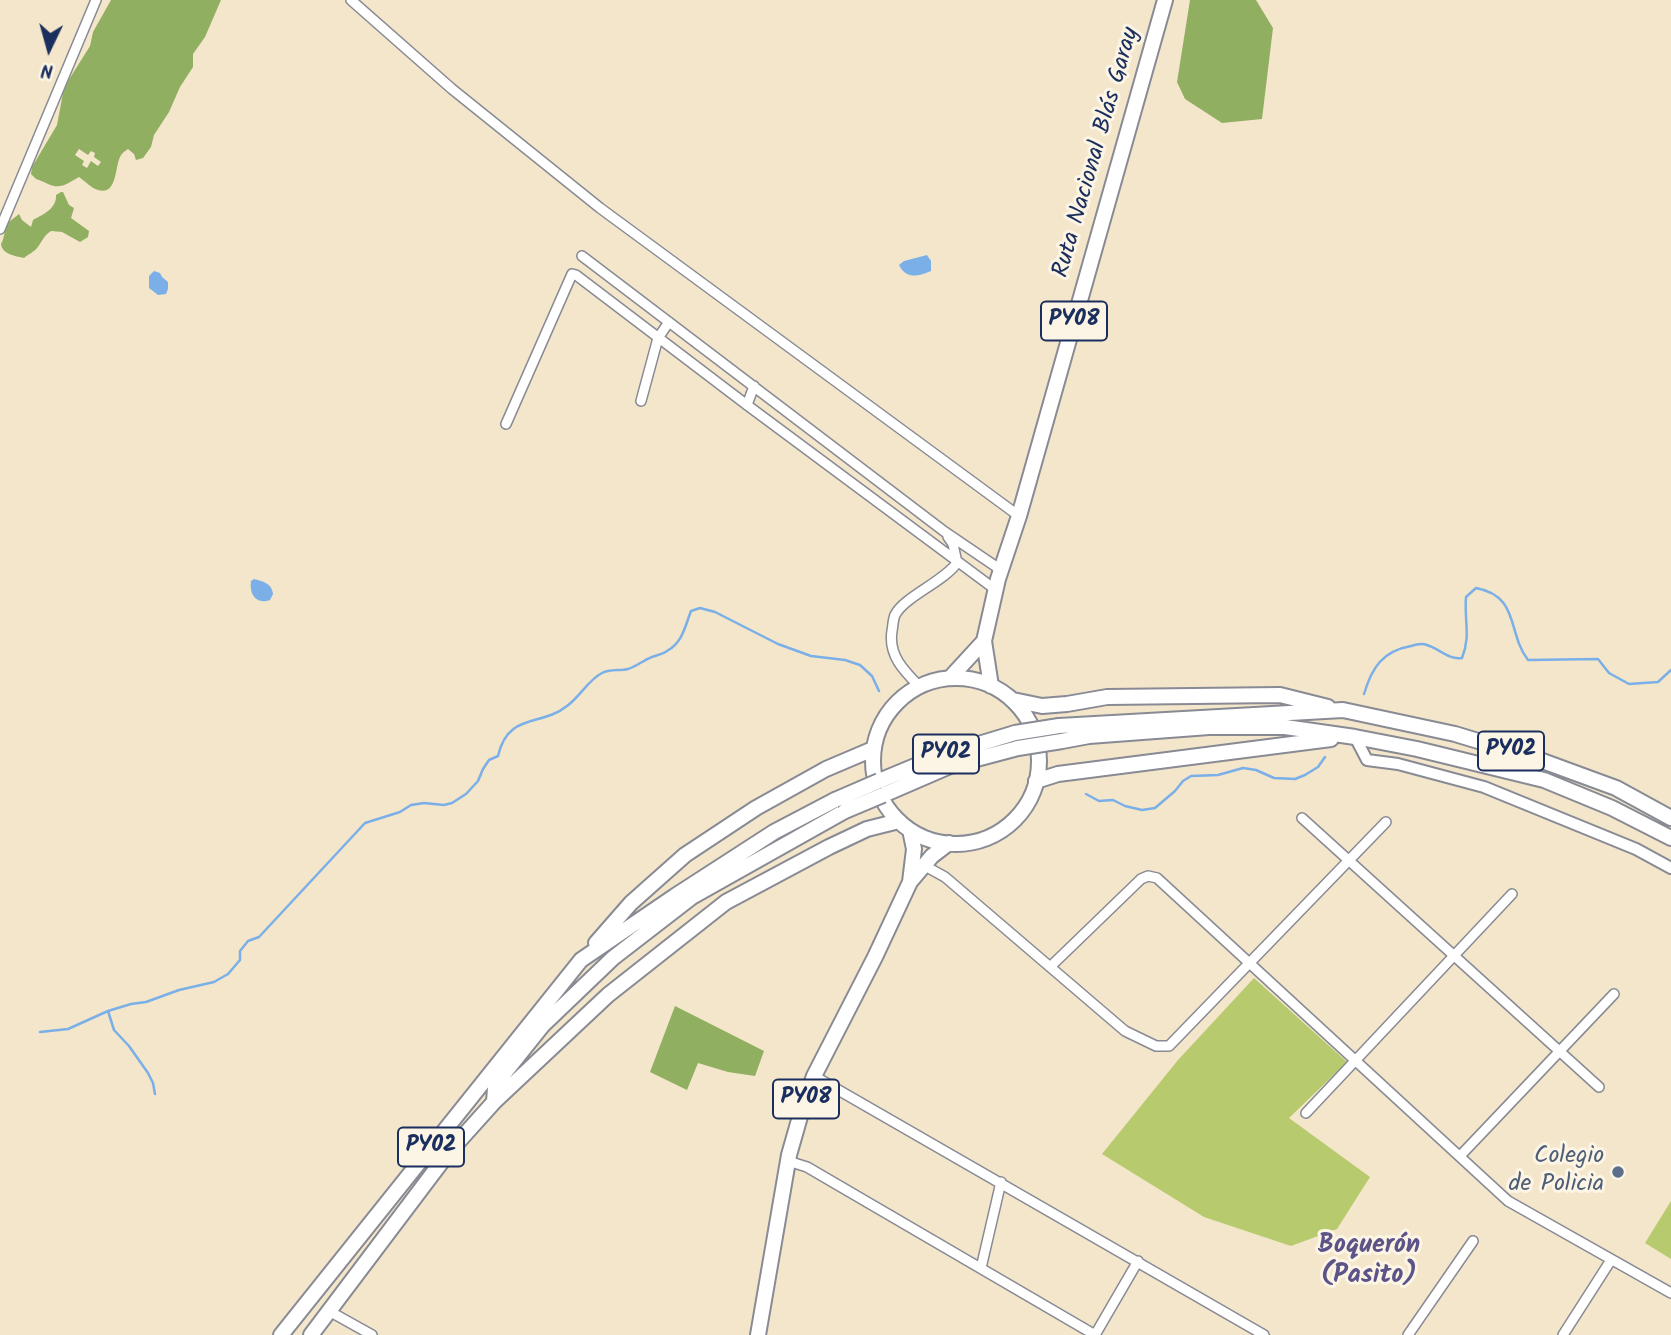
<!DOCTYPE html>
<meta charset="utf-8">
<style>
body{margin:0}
#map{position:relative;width:1671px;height:1335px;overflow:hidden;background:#f4e6cb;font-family:Kalam,sans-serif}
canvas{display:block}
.north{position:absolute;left:14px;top:14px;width:70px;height:70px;-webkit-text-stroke:5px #fcf5e5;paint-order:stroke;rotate:185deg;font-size:19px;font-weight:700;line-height:28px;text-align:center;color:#1b2f5e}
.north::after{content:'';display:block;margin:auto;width:24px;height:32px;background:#1b2f5e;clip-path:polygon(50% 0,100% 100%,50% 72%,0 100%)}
</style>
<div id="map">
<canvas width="1671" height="1335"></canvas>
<div class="north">N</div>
</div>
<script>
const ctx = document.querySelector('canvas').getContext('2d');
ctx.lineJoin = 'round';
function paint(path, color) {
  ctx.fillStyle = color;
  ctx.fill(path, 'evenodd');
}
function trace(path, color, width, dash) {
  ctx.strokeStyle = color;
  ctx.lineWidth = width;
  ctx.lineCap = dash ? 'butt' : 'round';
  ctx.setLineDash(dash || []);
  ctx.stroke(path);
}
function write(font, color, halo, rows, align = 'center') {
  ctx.font = font + ' Kalam,sans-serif';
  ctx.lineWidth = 6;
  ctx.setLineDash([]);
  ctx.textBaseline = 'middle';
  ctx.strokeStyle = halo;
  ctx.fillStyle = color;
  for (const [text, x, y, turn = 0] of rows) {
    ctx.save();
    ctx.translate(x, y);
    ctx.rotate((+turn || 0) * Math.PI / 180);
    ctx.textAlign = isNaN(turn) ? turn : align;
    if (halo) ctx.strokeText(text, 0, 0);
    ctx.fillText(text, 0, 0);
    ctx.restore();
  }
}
paint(new Path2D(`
 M1254,978L1347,1062L1289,1118L1370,1177L1337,1229L1291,1246L1204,1217L1102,1154L1178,1060Z
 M1671,1201V1259L1645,1243Z`), '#b7cb6e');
paint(new Path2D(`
 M111,0H221L205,37L193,54V67L180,87L169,112L154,135L151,147L143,158L136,160L134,154L128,149C124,152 123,152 120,157C115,167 117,196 98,190C91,188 85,181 79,177C68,183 61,190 48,184C44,182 40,180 36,179L31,174L32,167L57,125L63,93L68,81L90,46L93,32ZM79,149L88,155L91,151L95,153L94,157L101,162L98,166L91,161L87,168L82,165L84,161L75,155Z
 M1190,0H1256L1273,28L1262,119L1222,123L1185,99L1177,82Z
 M61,192H63L69,205L74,208L71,218L89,231L88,237L80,242L62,232L51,231C43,236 43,241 37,248C33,253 28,254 24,258C15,256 2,254 1,244C5,237 4,230 7,224C10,220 16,217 19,214L22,220L31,227L33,220C44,214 57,208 56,195Z
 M675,1006L764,1051L755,1076L728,1072L698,1063L687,1090L650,1072Z`), '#91af61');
paint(new Path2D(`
 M927,255L931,261V271C918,277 906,279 899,265L904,261Z
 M154,271L160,273L162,277L168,282V289L166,294L158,295L149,288V276Z
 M254,579C262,581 272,583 273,594L270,600C256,605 249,594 251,581Z`), '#7aafe8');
trace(new Path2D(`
 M1364,694C1372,667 1383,651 1411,646C1417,644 1422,643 1427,645C1440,649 1448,660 1462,658C1471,636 1464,620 1466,597L1476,588C1520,596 1507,633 1528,660L1598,659L1609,673L1629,684L1658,682L1671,670
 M1086,794L1099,801L1113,800L1125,806L1142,810L1155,808L1175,791L1183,781L1191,776L1218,775L1243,768L1256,770L1274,778L1295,779L1305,775L1318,767L1325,757
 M108,1011L114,1030L129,1046L148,1073L153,1083L155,1094
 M40,1032L68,1029L108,1011L131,1004L146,1002L179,990L214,982L228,974L240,960V951L248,941L259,937L365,823L400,812L411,805L424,803L444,805L452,803L466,794L478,781L483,769L489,760L498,756C508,712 541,727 567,706C580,697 588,680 602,673C609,669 620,671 628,669C637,666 644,660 652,657C657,655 663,654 667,651C683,642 685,626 691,611L700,608L715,612L778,644L811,656L845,660L860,665L872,676L879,691`), '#7aafe8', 2.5);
const minor = new Path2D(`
 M351,0L452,89L600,208L1019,516
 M0,229L96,0
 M582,256L945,532L1001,570
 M641,401L658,338L669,322
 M747,405L754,386
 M506,424L572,274L576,275L747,405L996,590
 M919,686C904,671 888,655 892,631C893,626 893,619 895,615C904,597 943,582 957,563L953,544L948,537
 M1302,818L1599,1087
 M925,866L945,877L1125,1031L1156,1046H1169L1386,822
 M1050,967L1141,879L1148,876L1157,878L1508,1201L1671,1293
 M814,1076L1264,1335
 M1306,1113L1512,894
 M1460,1156L1614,994
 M788,1161L807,1167L1095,1335
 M981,1268L1001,1182
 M329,1311L372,1335
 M1095,1335L1138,1261
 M1408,1335L1473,1241
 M1563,1335L1611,1260`);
const tertiary = new Path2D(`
 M1355,737L1367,760L1398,764L1484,787L1636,849L1671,868`);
const trunk = new Path2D(`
 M950,678L984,641
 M873 761a83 83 0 1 1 166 0a83 83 0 1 1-166 0Z
 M991,686L984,641L998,579L1019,516L1165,0
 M1013,700L1042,706L1067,704L1107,697L1280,695L1328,707
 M1059,726L1343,710L1455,734L1537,759L1616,788L1671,818
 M1062,741L1089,736L1209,727H1285L1355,737L1417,749L1544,780L1612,808L1671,838
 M879,781L939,756L1015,733
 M1036,781L1058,774L1331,739
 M883,795L950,766L1018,748
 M910,830L914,849L910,882
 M596,943L631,903L685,855L756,808L826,769L873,749
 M494,1102L495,1088L503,1075L543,1025L613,958L692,897L845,811
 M281,1335L581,960L675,896L774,832L835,800
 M311,1335L449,1152L494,1102L608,995L726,902L829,847L867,829L899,821
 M758,1335L789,1155L801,1113L814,1076L875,957L910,882L932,856L949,843`);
trace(minor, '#888a94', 12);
trace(tertiary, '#888a94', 14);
trace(trunk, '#888a94', 18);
trace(minor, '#fff', 9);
trace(tertiary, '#fff', 10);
trace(trunk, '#fff', 14);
const trunkBridge = new Path2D(`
 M1015,733L1059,726
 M1018,748L1062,741
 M835,800L879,781
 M845,811L883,795`);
trace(trunkBridge, '#888a94', 18, []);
trace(trunkBridge, '#fff', 14);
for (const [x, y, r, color] of [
 [1618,1172,7,"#5c6f8a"]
]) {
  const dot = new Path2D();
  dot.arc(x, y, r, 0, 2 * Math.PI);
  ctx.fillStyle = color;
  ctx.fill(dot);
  trace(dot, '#fcf5e5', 2.5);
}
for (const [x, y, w] of [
 [1074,321,66],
 [1511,751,66],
 [946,754,66],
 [806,1099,66],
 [431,1147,66]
]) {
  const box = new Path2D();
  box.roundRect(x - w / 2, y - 19.5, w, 39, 5);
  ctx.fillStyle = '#fcf5e5';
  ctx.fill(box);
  trace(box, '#1b2f5e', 2);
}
write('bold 23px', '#1b2f5e', null, [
 ["PY08",1074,321],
 ["PY02",1511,751],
 ["PY02",946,754],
 ["PY08",806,1099],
 ["PY02",431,1147]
]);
write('24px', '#1b2f5e', '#fcf5e5', [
 ["Ruta Nacional Blás Garay",1098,153,-74]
]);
write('24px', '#4e5e75', '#fcf5e5', [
 ["Colegio",1604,1158],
 ["de Policia",1604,1186]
], 'right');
write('bold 26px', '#5c5488', '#fcf5e5', [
 ["Boquerón",1369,1248],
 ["(Pasito)",1369,1278]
]);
</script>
